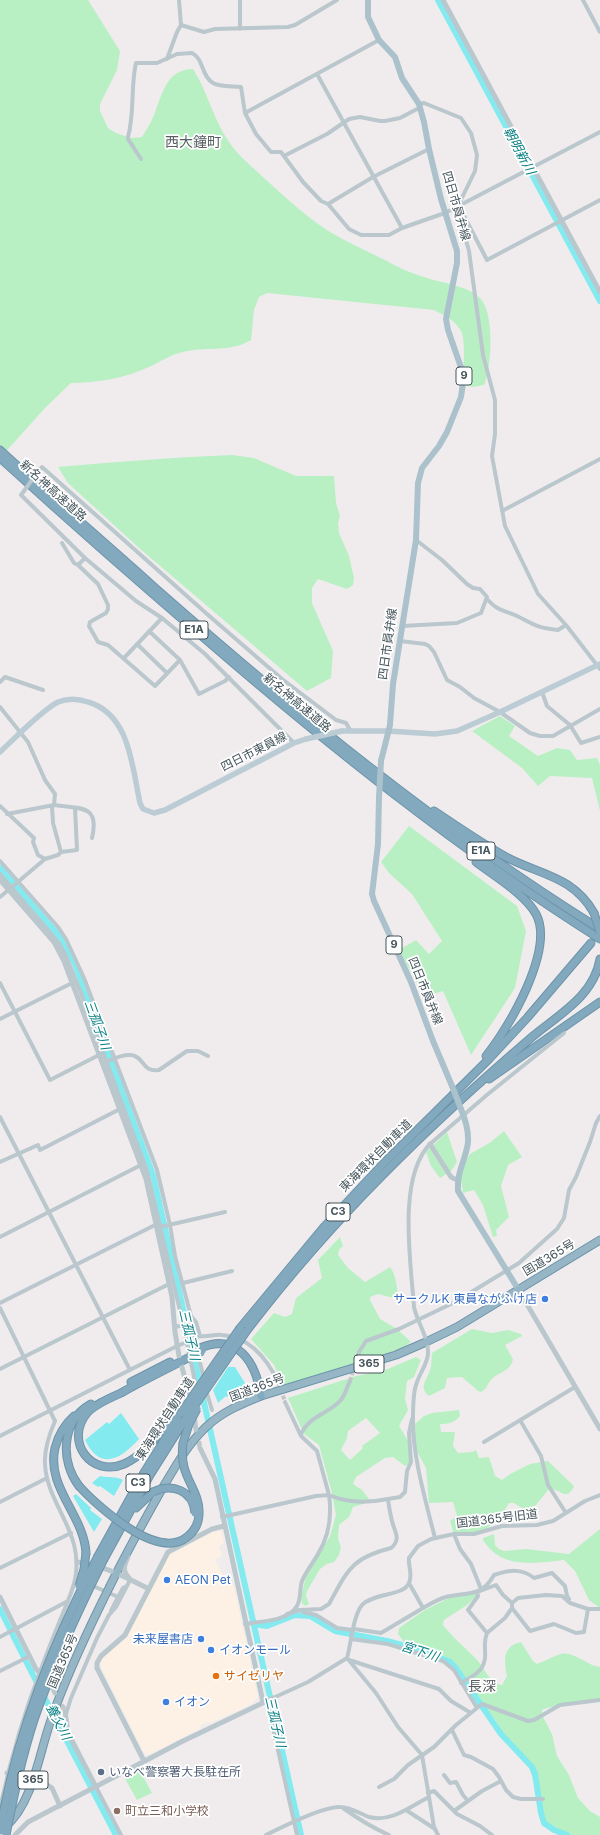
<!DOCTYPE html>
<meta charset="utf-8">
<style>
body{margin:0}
canvas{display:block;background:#f0eced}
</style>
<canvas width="600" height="1835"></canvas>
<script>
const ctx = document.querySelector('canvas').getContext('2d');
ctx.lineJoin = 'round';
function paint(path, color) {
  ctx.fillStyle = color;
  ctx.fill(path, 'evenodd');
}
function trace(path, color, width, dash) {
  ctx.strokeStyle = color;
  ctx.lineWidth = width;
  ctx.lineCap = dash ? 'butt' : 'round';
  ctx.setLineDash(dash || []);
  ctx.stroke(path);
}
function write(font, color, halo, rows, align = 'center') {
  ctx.font = font + ' Inter,"Noto Sans JP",sans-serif';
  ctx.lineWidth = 3.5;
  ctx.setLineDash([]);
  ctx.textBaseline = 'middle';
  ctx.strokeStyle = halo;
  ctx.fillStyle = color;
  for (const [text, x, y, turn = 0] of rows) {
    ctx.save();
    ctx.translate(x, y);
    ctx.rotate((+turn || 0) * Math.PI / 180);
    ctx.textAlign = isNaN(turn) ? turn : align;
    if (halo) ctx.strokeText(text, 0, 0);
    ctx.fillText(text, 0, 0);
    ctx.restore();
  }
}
paint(new Path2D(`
 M221,1530L224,1543L219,1546L222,1556L215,1560L228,1585L233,1583L258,1697L252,1704L211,1723L207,1722L201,1725L200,1729L148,1755L144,1753L101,1667L100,1662L101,1659L127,1637L169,1555L213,1532Z`), '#fcf1e4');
paint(new Path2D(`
 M0,0H88L120,51L117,70L100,104V111L108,128L116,133L131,138L142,137C146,130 151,123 154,115C162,95 166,69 193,69C208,92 213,119 229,142C238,156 253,167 265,179C283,195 301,212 321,226C338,238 365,250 385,260C397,267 411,273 424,277C440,283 467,285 480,298C495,313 492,367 484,385L472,387L463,384C463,371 466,341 461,331C455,320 443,315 434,310L267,293L259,297L254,310L251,340C232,352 209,347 188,351C173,353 162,361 149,367C125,378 97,383 71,383L45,408L0,458Z
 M232,455L254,458L296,476H334L336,503L340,516L338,523L339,533L349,556L354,578L353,585L347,589L318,579L312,588V603L333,651L331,678L307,691L139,548L68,483L58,467C116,462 174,457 232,455Z
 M500,716L515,726L509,736L538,756L557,748L570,750L577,760L597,758L600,765V811L592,778L550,776L538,786L522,768L472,731Z
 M409,826L517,906L526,931L515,988L471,1055L443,991L424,997L399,950L416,940L429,954L442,941L412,894L389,873L381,862Z
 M504,1131L522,1157L508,1165L501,1186L509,1217L496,1230L497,1236L493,1237L483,1205L474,1190L463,1193L460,1172L463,1165L470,1154L491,1142Z
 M447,1132L457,1162L451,1171L440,1178L431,1166L426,1152Z
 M340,1237L343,1246L339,1250L338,1255L348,1268L365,1282L390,1267C396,1274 398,1290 397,1299L378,1294L370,1297V1300L380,1319L397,1329L411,1342L404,1347L360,1364L283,1385L274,1365L251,1339L274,1313L285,1317L292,1314L296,1298L322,1278L318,1260Z
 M472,1329L492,1333L508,1330L521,1334L522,1336L505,1345L513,1359C511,1371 499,1372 492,1379C487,1384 487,1389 481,1392L478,1391L462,1377L447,1378L445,1388L429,1396C418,1387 427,1380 430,1370C432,1365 431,1359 432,1353Z
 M416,1357L421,1360L414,1377L407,1381L405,1399L408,1410L399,1426C408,1440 415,1450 408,1465L405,1466L393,1457L385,1458L356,1477L353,1484L362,1490L369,1499V1502L353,1507L349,1517L339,1525L338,1539L341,1547L339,1555L334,1562L327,1564L320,1569L307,1591L306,1596L309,1604L305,1606L302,1603L301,1598L306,1576L330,1536L336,1515L332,1493L319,1445L304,1434L288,1398L356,1376L383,1371ZM366,1418L380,1433L362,1446L363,1448L350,1460L341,1450L347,1438L348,1431Z
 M459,1410L460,1416C454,1423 449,1424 440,1424L441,1432H455L453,1446L458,1453L472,1452L476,1450L479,1458L489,1457L495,1476L502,1480L510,1474L530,1464L548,1461L574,1486C566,1503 561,1488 549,1489L536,1505L527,1511L514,1503H509L499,1520L487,1528L471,1534H454L450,1521L457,1516L453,1502L429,1503L426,1468L415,1448V1424L424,1416L432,1413Z
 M600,1529V1608L589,1600L575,1571L564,1560C534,1563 502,1570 483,1540V1538L494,1534L495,1545L499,1549L504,1551L526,1549L569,1554Z
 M472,1593L477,1595L467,1605L444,1620L443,1625C454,1639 467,1649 478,1661C486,1670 489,1683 502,1685L507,1676C504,1661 502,1646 521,1642L533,1661L537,1664C545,1661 553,1656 561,1654C574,1651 587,1666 600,1667V1699L547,1708L542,1710V1715L552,1734L557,1756L569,1775L578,1798L590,1811L600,1817V1835H571L552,1832L548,1829L541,1814L534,1781L528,1765L521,1753L507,1739L495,1719L471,1691L464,1676L440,1652L409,1644L404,1642L398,1634L399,1628L425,1610L449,1598Z
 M138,1767L152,1793L137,1800L123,1775Z`), '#b8f0c4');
paint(new Path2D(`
 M228,1367H235L245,1383L240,1391L227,1397L226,1396L218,1403L213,1390Z
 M121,1413L139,1439C120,1460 100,1471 85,1440L107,1422L109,1424Z
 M100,1476C108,1478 117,1476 123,1480L114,1496L100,1486L98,1487L92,1483Z
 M76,1494L91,1508L90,1510L102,1519L94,1532L73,1496Z`), '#83ebef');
trace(new Path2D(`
 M438,0L600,301
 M0,868L61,938L75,964L153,1175L301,1835
 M0,1609C37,1685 77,1760 116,1835
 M253,1624L267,1626L295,1615L310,1616L335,1631L387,1641L424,1651L450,1662L455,1667L501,1734L532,1767L535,1774L541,1813L544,1823L554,1830L567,1835`), '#83ebef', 6);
trace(new Path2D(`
 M350,1381L354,1368
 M281,1390L285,1402`), '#c5c6c8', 4, [4, 2]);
trace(new Path2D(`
 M197,1434L200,1448
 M58,1698L65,1711`), '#c5c6c8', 5, [5, 2.5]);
const trunk = new Path2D(`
 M110,1586C126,1553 144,1521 162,1489C175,1467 187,1445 206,1427C222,1412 241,1404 261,1396L396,1355L426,1342L457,1327L600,1240
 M6,1826C33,1803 39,1753 51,1720C65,1679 83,1641 102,1602`);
const motorway = new Path2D(`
 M0,450C50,496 102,540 153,586C294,710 439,829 600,929
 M0,458C67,519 135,579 203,637C329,746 459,850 600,939
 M434,811C458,827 481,843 506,857C540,875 573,876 594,913
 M476,862C494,876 525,894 536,914C555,949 509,1028 486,1056
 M489,1079L600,1002
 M240,1328L323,1228L382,1165L489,1059L527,1018L591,943
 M248,1329C332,1219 427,1127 532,1037C558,1015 594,996 600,959
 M200,1348C238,1332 256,1363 261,1396
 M131,1382L170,1362
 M178,1410C163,1428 147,1454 124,1464C91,1478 64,1441 87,1413C95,1404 110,1398 121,1393C142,1381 164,1370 186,1359
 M74,1416C64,1425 58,1436 55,1448C46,1488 84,1515 86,1553
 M183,1443L189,1424
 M79,1486C60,1461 61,1421 91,1404
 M136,1508L153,1492
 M98,1556L145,1471L181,1413
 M104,1559L150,1475L184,1421`);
trace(trunk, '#6d94aa', 9);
trace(motorway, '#6d94aa', 9);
trace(new Path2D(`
 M583,0L600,32
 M181,25L204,32L215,29L288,27L295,25L337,0
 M240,29V0
 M167,59L177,32L181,25L179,0
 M317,74L402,228
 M419,104L424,103L461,118L471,133L477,155L475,171L457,208L469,251L483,355L495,400V434L492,456L505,526L538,594L566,625L600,669
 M245,113L379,40
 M284,156L327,134L349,119L360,117L380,121H385L400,118L419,108
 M141,159L128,139C128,134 130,131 130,127C134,106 131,84 136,63H157L177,54L192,53C204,59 201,76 213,83C220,87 232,86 241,87L245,113L256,134L271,152H281L303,182L321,201L328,204L349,229L361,235H389L402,228L442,214
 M328,204L373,177L429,149
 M458,208L461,210L487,260L600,200
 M447,212L600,132
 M39,470L42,467L207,614L282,679L336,720L346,723L350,730
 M24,491L21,495L85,558
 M502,511L600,459
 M62,543L74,563L78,565L98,584L108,605V609L106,613L90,622L89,626L98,642L108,645L155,686L180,660
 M78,565L85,558L136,601L162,618L205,654L294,743
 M487,599C499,612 502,609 517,616C535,625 537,628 558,630L566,625
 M402,626L457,623L481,613L487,597L480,589L473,588L467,584L442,560L416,540
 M149,631L180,660L199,694L225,681L229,677
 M400,641L425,644L429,646L434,652L447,680L460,687L474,698L500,712L530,733L540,736H553L600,709
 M137,644L167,673
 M124,658L162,618
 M0,682L5,677L43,690
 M542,692L547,706L570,725L581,743L600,737
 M0,707L28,742L45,780L55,794L54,805L7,814
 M54,805C80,809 100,804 92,838
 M0,806L34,838L33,842L38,855L45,859L0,897
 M52,806L53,823L61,852
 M45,859L58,855L61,852L77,850L75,808
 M0,861L58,927L66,939L84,978L157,1170L170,1225L175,1256L191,1316L196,1322
 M0,874L59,943L66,956L81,993L147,1171L181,1315L197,1391
 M0,983L50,1080L101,1054
 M0,1019L74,982
 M106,1062C113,1059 122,1054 131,1055C144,1056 142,1073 159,1070L187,1051H198L208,1056
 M0,1117L130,1370
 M0,1162L38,1145L40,1150L120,1109
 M160,1227L225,1212
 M0,1237L141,1165
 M183,1283L232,1271
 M0,1303L159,1223
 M0,1308L55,1421C49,1435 44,1449 45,1464C47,1504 81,1529 76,1573C75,1587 68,1600 63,1613C55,1633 47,1652 40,1672C23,1716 10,1762 0,1808
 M175,1327L196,1322L200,1336C208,1337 215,1334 222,1335C250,1337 268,1360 279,1384
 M200,1336L194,1338L204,1379
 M357,1362L359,1352L366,1341L399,1329L455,1302L519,1263L557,1229L564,1218L569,1190L576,1177L590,1142L596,1123L600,1116
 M0,1369L169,1284
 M206,1390L212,1410
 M520,1420L541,1456L548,1485L566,1513
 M301,1435C306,1418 329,1413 340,1401C345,1396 347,1387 350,1381
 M0,1436L177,1346L187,1342
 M484,1442L575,1387
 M0,1502L47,1478
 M222,1517L316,1496L329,1495L317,1451L301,1436L285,1402
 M454,1534L460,1549L471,1564L481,1589
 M435,1538C426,1502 412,1455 413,1418C413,1408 413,1394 416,1385C419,1374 427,1365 428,1354C429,1338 417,1322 414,1307C411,1263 397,1178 430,1144L488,1094L564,1033
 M0,1568L71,1533
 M409,1583L423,1608C430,1604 438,1599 446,1597C468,1592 482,1597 494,1575C509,1570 522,1568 534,1578L552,1573L565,1586L567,1596L569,1599
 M91,1585L118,1597L111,1611
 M480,1591L496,1585L503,1595L512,1603V1608L530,1631L554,1624L576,1633L584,1632L588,1609L570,1603L562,1596L546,1595L518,1598L512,1603
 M477,1592L478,1596L468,1610L487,1633L505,1618L512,1608
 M118,1597L123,1588L127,1586
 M588,1609H600
 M303,1612L316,1615L337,1628L353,1630
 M287,1614L300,1610L321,1609L329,1604C348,1570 351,1558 391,1548C402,1539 394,1531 392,1521C390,1514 389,1506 388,1499L400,1497L405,1492L407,1471L411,1462L409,1433L412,1419
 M245,1624C260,1621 282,1622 294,1610C302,1602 299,1590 302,1581C306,1571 313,1563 318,1554C329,1536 332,1516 329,1495C347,1503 368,1503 388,1499
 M354,1629L381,1633L423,1608
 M0,1637L68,1601
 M351,1639L388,1644L443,1661L454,1670L477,1708
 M347,1658L376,1693L398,1727L422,1755L434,1827L438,1835
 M349,1660L439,1689L451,1701L471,1713
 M0,1671L30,1656
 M461,1683C475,1675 487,1670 485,1651C485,1644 484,1640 487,1633
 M273,1698L308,1682L347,1658C351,1644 353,1616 362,1605C373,1593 404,1596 409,1583C413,1575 408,1566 409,1558L418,1546L431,1539L454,1534H474L502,1526L537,1525L553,1521L585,1501L600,1495
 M267,1701L297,1835
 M66,1714L71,1698L97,1638L109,1615L116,1607L130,1580
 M452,1730L464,1755L471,1757L493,1769L499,1777L506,1790L513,1797L521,1799H543
 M444,1775L450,1783L456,1782L463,1795L468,1801
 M96,1787L121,1835
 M379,1787L394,1779L408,1765L434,1747L456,1725L482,1704L528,1721L534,1720L560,1705L600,1700
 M428,1793L434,1791L457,1814L480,1826L492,1835
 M343,1808C357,1818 373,1828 389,1835
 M406,1810L435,1829
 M454,1811L482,1791L501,1781
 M266,1835C282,1827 323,1806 340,1807C351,1807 360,1814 369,1817C391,1823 411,1806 429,1797`), '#bac7cd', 4);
trace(new Path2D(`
 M443,0L600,292
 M0,880L54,942L64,961L146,1179L172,1297L175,1332L179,1356
 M430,1144L451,1177L457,1180
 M518,1289L600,1429
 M181,1364L191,1399
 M194,1415L196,1430
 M200,1448L215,1479L263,1702
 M128,1557C124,1566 122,1570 129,1578
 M77,1562C103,1565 125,1577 149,1589
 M0,1597L36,1669L51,1684L55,1693
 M65,1711L68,1733L96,1787
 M144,1761L97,1668V1663L101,1656L125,1635L168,1552L212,1529L224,1526
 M7,1773L46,1784L52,1788L60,1806
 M15,1835L28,1822L183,1741L273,1698`), '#bac7cd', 5);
trace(new Path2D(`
 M342,731H388L435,734L457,731L500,712L600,664
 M0,752C14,739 42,710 58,702C68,698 79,699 88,702C130,714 132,767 140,803L143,809L154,813L165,810L294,743L306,739`), '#bcccd5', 5.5);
trace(new Path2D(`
 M368,0V17L379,40L395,57L402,78L419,104L424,122L429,149L441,199L457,251V263L446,319L448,330L464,376L461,397L447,432L439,446L422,468L418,483L416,540L393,684L390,725L381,761
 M379,797L378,844L372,894L374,901L411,982L433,1041L452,1086
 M461,1109C466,1121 470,1136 467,1148C463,1165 457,1173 458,1191L518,1289`), '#abc2cd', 6);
trace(trunk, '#96b6c6', 7);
trace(motorway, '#82a9be', 7);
const trunkBridge = new Path2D(`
 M102,1602L110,1586`);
const motorwayBridge = new Path2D(`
 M594,913L600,932
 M186,1359L202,1351
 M181,1413L240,1328
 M184,1421L248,1329
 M189,1424L197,1409
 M79,1486C98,1507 158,1561 187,1537C195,1531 199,1522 199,1513C200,1496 188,1483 184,1467C182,1459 182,1451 183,1443
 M153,1492C172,1483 193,1490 195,1513
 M79,1586L84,1569L86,1553
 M0,1831C16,1734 53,1643 98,1556
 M6,1835C14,1795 22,1756 35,1717C54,1663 78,1611 104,1559`);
trace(trunkBridge, '#6d94aa', 9, []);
trace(motorwayBridge, '#6d94aa', 9, []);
trace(new Path2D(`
 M24,491L39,470`), '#bac7cd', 4);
trace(new Path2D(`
 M306,739L342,731`), '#bcccd5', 5.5);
trace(new Path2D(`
 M379,797L381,761
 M452,1086L461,1109`), '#abc2cd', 6);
trace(trunkBridge, '#96b6c6', 7);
trace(motorwayBridge, '#82a9be', 7);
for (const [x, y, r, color] of [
 [545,1299,4,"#3f7fe0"],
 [167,1580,4,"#3f7fe0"],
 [201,1639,4,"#3f7fe0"],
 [211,1650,4,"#3f7fe0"],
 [216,1676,4,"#e8710a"],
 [166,1702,4,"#3f7fe0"],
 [101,1772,4,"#5c6f8a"],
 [117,1811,4,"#8d6e63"]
]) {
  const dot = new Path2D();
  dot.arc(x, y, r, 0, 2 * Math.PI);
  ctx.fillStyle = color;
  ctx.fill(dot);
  trace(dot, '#fff', 1.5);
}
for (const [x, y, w] of [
 [464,376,16],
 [194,630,28],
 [481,851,28],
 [394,945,16],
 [338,1212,24],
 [369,1364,30],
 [138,1483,24],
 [33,1780,30]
]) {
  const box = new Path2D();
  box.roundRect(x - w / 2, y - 9, w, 18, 3);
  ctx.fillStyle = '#fff';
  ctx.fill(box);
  trace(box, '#44545b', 1);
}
write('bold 11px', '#44545b', null, [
 ["9",464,376],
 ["E1A",194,630],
 ["E1A",481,851],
 ["9",394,945],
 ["C3",338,1212],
 ["365",369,1364],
 ["C3",138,1483],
 ["365",33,1780]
]);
write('12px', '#44545b', '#fff', [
 ["四日市員弁線",456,206,74],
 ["新名神高速道路",53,491,42],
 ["四日市員弁線",388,644,-82],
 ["新名神高速道路",297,703,40],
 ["四日市東員線",254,752,-27],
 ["四日市員弁線",425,991,68],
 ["東海環状自動車道",376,1156,-45],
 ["国道365号",549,1258,-31],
 ["国道365号",257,1388,-21],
 ["東海環状自動車道",165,1419,-57],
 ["国道365号旧道",497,1519,-7],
 ["国道365号",63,1661,-67]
]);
write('12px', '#366cbe', '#fff', [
 ["サークルK 東員ながふけ店",537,1299,"right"],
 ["AEON Pet",175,1580],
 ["未来屋書店",193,1639,"right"],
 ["イオンモール",219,1650],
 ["イオン",174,1702]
], 'left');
write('12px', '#c56008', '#fff', [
 ["サイゼリヤ",224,1676]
], 'left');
write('12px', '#4e5e75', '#fff', [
 ["いなべ警察署大長駐在所",109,1772]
], 'left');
write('12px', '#785e54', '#fff', [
 ["町立三和小学校",125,1811]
], 'left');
write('italic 13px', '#0a8084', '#fff', [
 ["朝明新川",519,151,62],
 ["三孤子川",97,1025,70],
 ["三孤子川",189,1335,77],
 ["宮下川",420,1652,18],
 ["養父川",58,1722,63],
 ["三孤子川",275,1722,77]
]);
write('14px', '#595e62', '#fff', [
 ["西大鐘町",193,143],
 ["長深",482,1687]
]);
</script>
